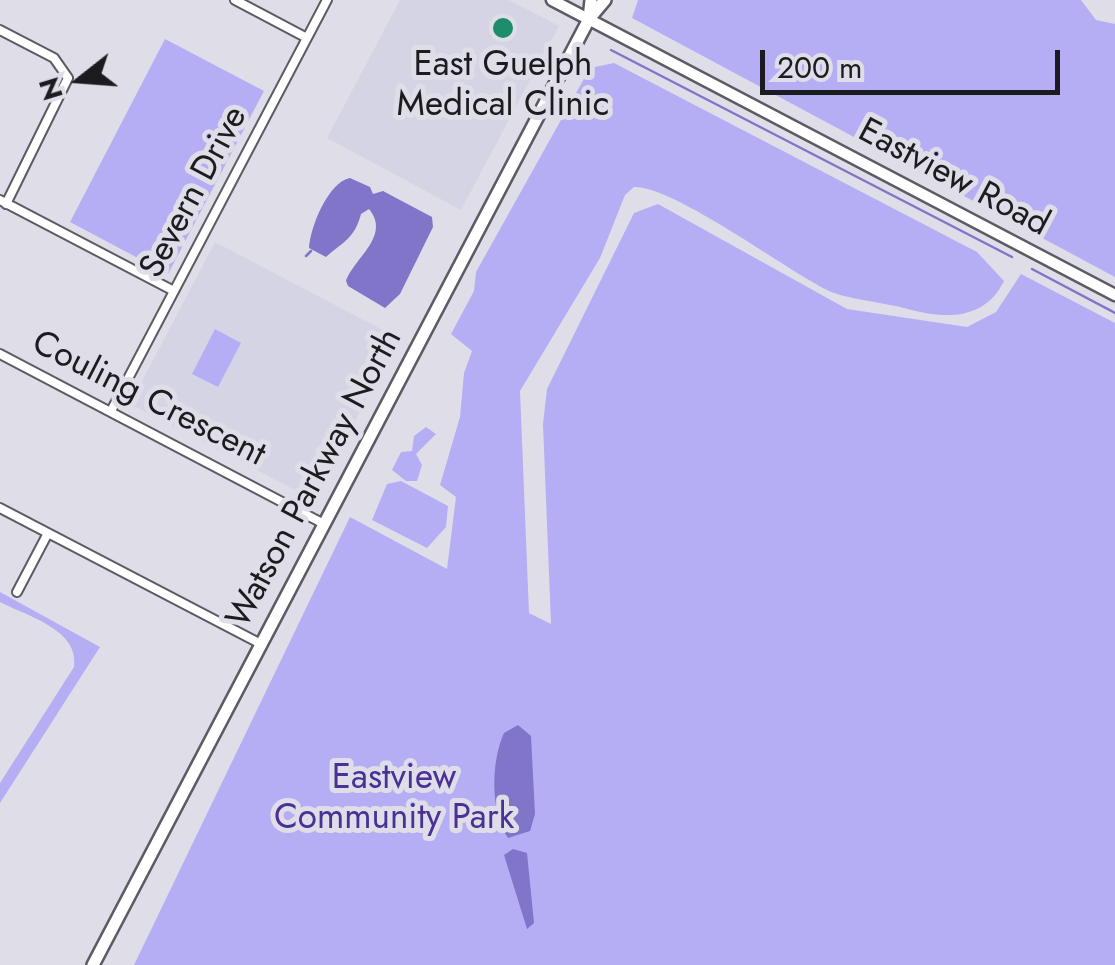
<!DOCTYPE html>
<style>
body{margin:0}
#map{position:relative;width:1115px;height:965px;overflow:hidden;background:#dfdee8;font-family:Jost,sans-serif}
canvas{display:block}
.north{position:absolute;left:30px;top:30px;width:100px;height:100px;-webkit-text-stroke:8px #dfdee8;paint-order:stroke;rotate:253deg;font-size:28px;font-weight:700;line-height:40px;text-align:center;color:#1c1c20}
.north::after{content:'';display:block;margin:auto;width:35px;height:45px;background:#1c1c20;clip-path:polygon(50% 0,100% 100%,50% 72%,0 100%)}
.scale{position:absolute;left:760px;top:50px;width:300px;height:45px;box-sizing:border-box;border:5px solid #1c1c20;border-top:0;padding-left:12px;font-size:30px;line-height:35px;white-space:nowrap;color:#1c1c20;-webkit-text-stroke:8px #dfdee8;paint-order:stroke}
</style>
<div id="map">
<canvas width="1115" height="965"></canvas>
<div class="north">N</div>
<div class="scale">200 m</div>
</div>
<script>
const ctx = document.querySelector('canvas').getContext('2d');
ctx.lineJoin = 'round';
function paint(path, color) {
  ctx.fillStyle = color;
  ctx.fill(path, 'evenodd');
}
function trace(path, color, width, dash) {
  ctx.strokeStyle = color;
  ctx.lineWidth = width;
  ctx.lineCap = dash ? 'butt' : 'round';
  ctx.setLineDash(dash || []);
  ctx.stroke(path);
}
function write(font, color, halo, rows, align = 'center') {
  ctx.font = font + ' Jost,sans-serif';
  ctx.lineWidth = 10;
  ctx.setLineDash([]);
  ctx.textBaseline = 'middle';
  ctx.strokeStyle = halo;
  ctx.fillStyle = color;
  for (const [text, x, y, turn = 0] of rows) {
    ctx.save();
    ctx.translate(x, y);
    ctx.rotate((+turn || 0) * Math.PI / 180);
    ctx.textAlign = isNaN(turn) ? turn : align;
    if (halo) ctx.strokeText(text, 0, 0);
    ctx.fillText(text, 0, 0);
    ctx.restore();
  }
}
paint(new Path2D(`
 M400,0H509L559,26L461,210L327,138Z
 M215,242L398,338L314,500L130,404Z`), '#d5d4e5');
paint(new Path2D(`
 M638,0H1081L1096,20L1115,24V277L632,18Z
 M165,39L264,91L168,274L70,222Z
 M614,63L977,252L1004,281C984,322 942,319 904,308C885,303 843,298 829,291C786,270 674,186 634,187L625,195L600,258L520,391L529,613L551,624L543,424L547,389L634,213L658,204L847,309L967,327L996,312L1021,274L1115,323V965H134L350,517L447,569L456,497L440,485L460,417L464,373L472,351L451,334L474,291L476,272L590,68Z
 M215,329L241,343L218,387L192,374Z
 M426,427L436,434L416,454L422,465L417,481H406L392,470L401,452L412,451L414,436Z
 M401,481L448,506L446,527L427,548L372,520L387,484Z
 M0,592L100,647L0,803V783L74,667C80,630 27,616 0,602Z`), '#b5aef5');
paint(new Path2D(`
 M350,178L370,187L373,194L383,191L432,217L433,227L400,294L385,308L348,286L346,281C355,257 391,236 369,209L361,214C355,238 343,242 326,257L309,248C310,228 328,182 350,178Z
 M518,725L531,736L535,814L530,831L508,838C490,812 491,761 504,733Z
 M513,849L527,853L534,923L527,929L504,855Z`), '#8075c9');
trace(new Path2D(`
 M611,50L1012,257
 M306,256L311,251
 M1032,269L1115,313`), '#8075c9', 2.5);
const minor = new Path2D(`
 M235,0L307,38
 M0,30L54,58L68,78L6,204
 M0,200L174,291
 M0,354L324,524
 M111,411L327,0
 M0,508L261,644
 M17,592L48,533`);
const tertiary = new Path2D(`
 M552,0L1115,295`);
const secondary = new Path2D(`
 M589,19L591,0
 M93,965L589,19L605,0`);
trace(minor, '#5b5b64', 12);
trace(tertiary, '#5b5b64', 15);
trace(secondary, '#5b5b64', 16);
trace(minor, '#fff', 8);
trace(tertiary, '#fff', 10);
trace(secondary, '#fff', 11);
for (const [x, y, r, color] of [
 [503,28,12,"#1e8d6c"]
]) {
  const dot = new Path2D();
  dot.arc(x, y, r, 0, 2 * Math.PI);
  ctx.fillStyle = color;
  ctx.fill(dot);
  trace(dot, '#dfdee8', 4);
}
write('35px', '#1c1c20', '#dfdee8', [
 ["East Guelph",503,67],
 ["Medical Clinic",503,107]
]);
write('35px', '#1c1c20', '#dfdee8', [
 ["Eastview Road",953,179,28],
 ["Severn Drive",195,193,-62],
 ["Couling Crescent",148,400,27],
 ["Watson Parkway North",316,479,-62]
]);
write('35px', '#493195', '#dfdee8', [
 ["Eastview",394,780],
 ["Community Park",394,820]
]);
</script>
